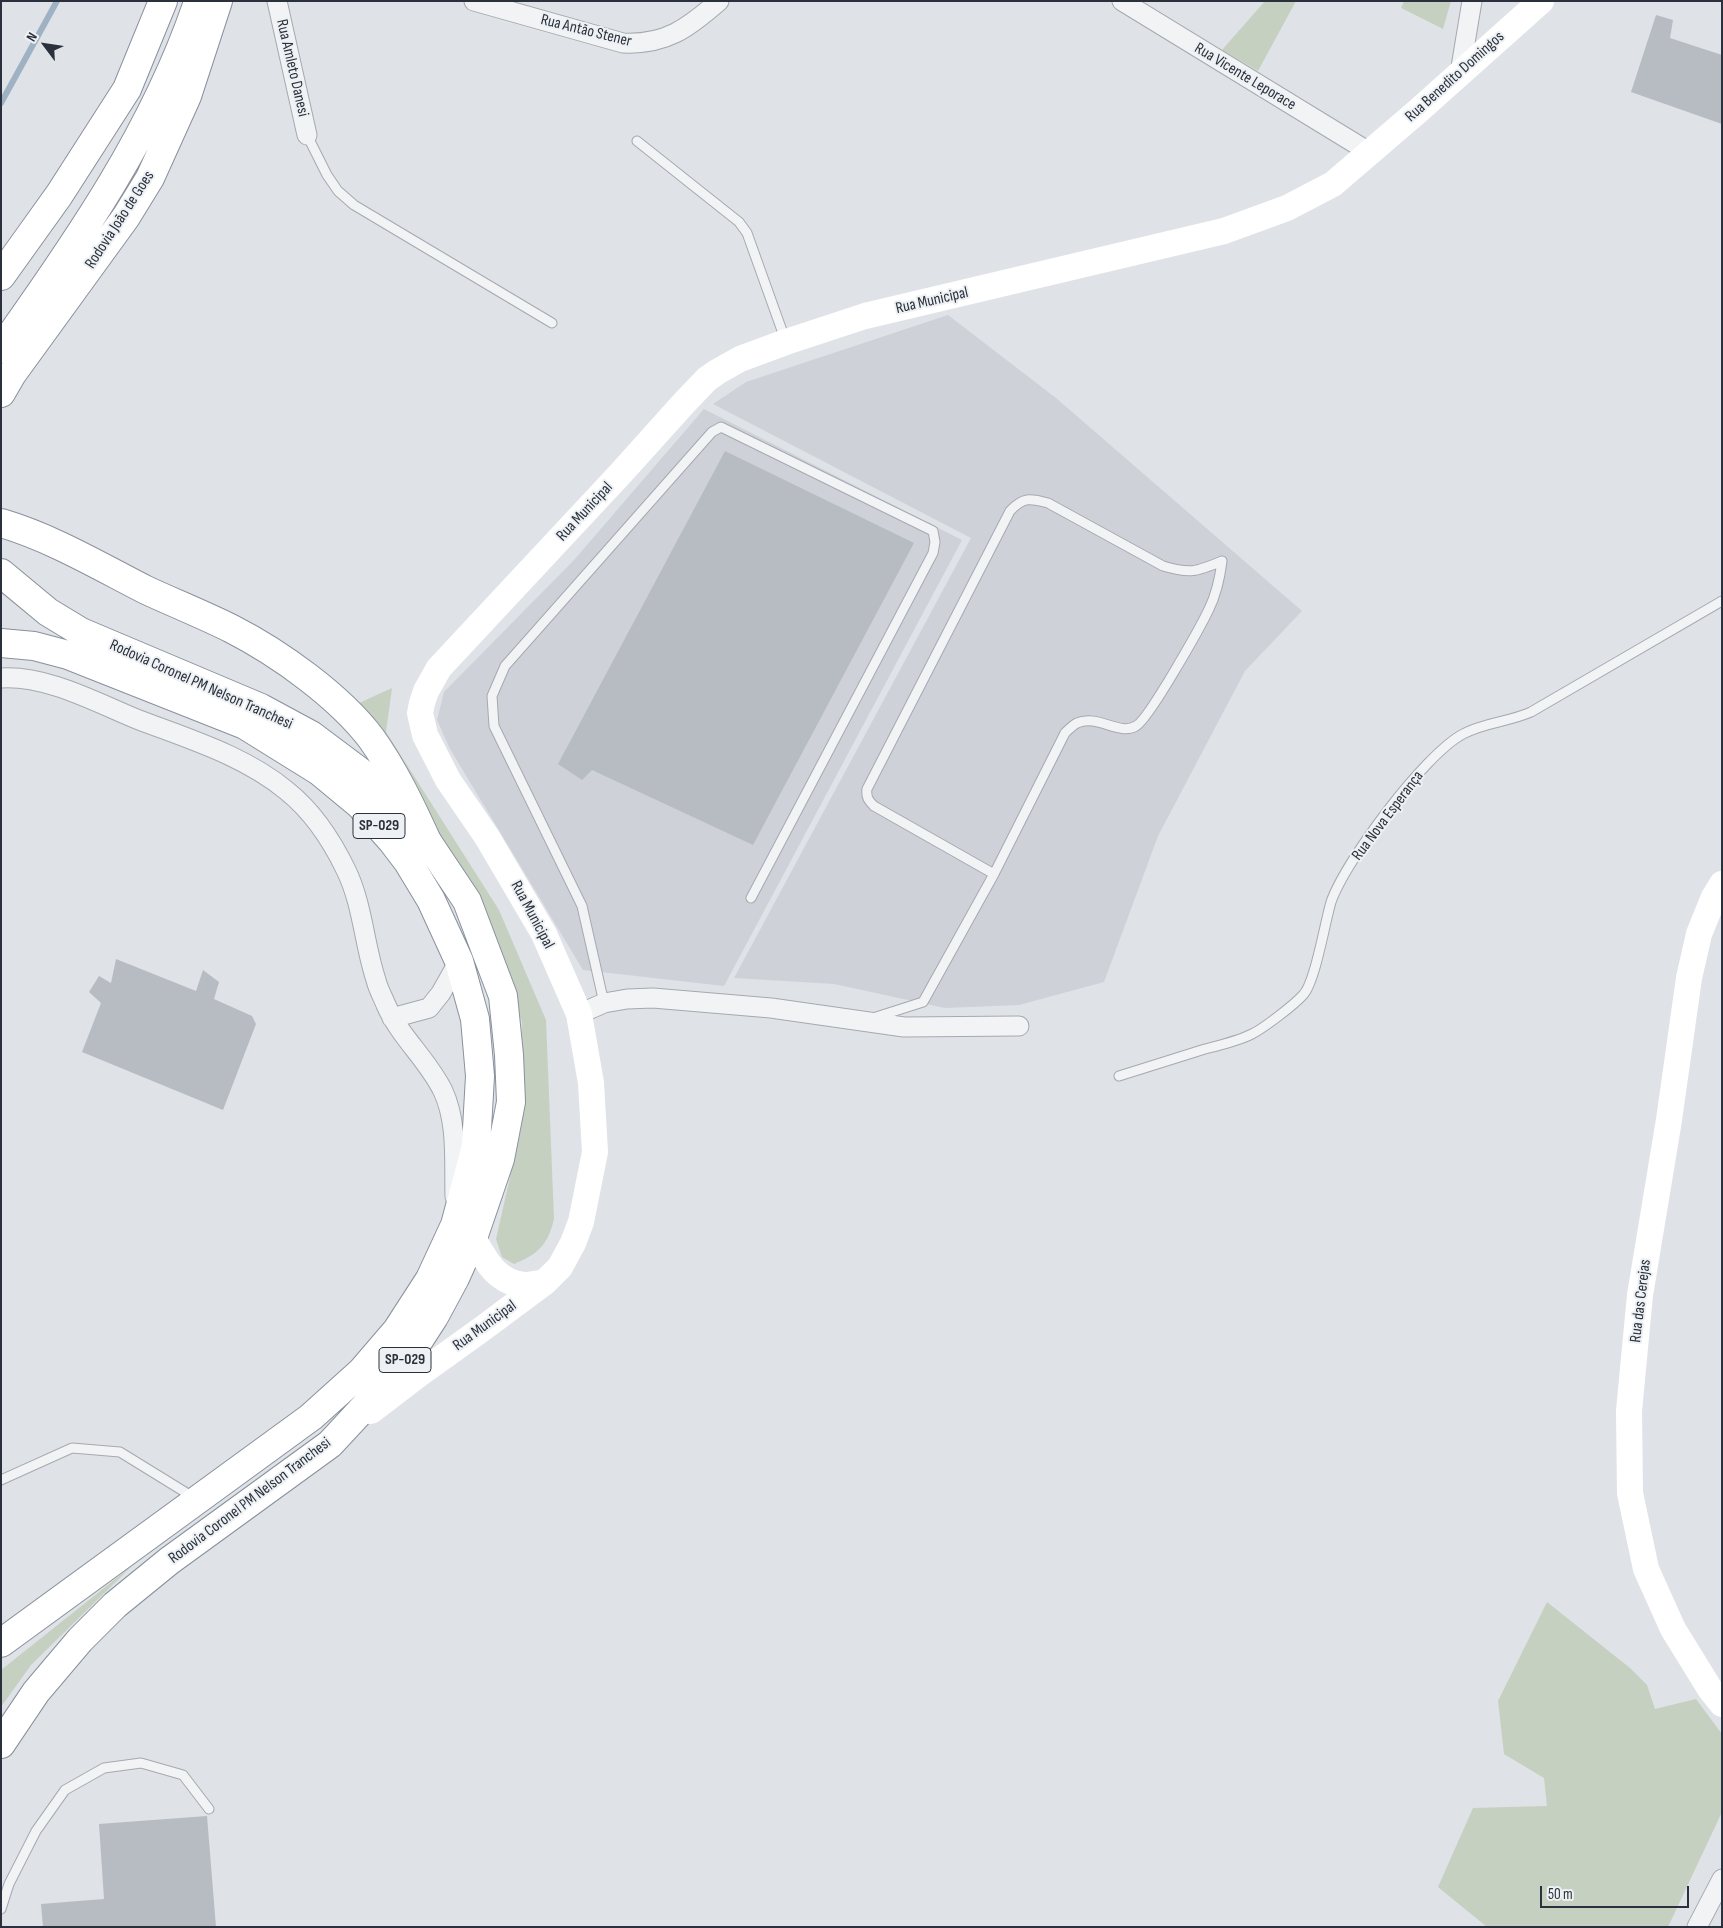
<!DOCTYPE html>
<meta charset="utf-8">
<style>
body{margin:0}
#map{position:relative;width:1723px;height:1928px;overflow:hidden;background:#dfe2e7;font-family:"Sofia Sans Condensed",sans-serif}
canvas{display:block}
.frame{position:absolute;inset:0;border:2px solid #2a313c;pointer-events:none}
.north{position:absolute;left:20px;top:20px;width:50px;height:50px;-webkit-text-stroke:4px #eef1f4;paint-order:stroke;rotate:301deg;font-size:14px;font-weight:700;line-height:20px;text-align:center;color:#2a313c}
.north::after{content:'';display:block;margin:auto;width:18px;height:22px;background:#2a313c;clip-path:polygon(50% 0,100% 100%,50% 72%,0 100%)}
.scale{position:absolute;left:1540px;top:1886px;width:149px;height:22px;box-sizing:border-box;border:2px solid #2a313c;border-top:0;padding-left:6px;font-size:15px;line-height:18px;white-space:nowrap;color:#2a313c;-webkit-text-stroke:4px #eef1f4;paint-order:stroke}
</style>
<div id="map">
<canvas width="1723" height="1928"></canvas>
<div class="frame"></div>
<div class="north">N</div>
<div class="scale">50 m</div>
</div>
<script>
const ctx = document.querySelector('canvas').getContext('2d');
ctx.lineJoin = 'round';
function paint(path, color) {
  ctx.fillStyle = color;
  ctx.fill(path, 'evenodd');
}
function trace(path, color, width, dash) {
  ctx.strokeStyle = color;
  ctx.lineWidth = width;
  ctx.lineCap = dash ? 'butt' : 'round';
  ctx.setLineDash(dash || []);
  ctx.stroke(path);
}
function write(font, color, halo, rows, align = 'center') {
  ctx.font = font + ' "Sofia Sans Condensed",sans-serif';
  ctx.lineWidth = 4;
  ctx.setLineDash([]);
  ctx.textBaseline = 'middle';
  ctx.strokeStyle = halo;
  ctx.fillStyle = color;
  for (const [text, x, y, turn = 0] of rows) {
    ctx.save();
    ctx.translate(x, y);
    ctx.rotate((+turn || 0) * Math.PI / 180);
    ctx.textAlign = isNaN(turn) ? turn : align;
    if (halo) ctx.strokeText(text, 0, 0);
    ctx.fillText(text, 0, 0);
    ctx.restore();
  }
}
paint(new Path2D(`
 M948,315L1056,398L1302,611L1245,671L1158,836L1104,982L1019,1005L945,1008L834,984L734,978L971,538L713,404L746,382Z
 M704,409L962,540L724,986L583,970L450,749L437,720L444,692L574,560Z`), '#ced2d8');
paint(new Path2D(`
 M1265,1H1296L1258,71L1222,50Z
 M1404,1H1451L1443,29L1401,8Z
 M392,688L386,732L499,910L546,1020L554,1219C548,1244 539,1254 514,1264L502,1257L496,1239L521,1129L522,1022L488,919L426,811L357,704Z
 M133,1565L31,1665L1,1707V1670Z
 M1547,1602L1630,1668L1647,1685L1655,1709L1696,1699L1722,1734V1812L1668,1927H1487L1438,1887L1473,1808L1547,1806L1544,1778L1504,1754L1498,1701Z`), '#c6d0c1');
trace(new Path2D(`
 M1,103L57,1`), '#9eb2c3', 6);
paint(new Path2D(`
 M1656,15L1673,20L1670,38L1722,55V124L1631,92Z
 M725,451L914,543L753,845L592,770L582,780L558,764Z
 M116,959L196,991L203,970L219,982L214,999L252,1016L256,1024L223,1110L82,1052L101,1003L89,992L99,976L111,983Z
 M207,1816L216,1927H43L41,1904L104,1899L99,1824Z`), '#b7bcc3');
const service = new Path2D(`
 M307,135L327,175L338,191L354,205L552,323
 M637,141L739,222L747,233L785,339
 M994,874L1065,733C1068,730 1073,725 1077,723C1098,714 1119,736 1136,726C1149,719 1201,626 1209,609C1217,593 1220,577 1222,561
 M604,1003L582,906L494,726L492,696L505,666L712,432L721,427L933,531L935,542L933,553L751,898
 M873,1018L923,1002L994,874L874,806C868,800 866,797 867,789L1010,511C1023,497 1030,498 1048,503L1163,566C1190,574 1196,572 1222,561
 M1119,1076C1147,1067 1176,1058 1205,1049C1221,1045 1238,1041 1252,1034C1264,1028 1294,1005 1303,995C1315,983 1325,922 1331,902C1345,861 1425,754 1463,734C1485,722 1509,722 1531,712L1722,601
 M1,1480L72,1448L120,1452L193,1497
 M1,1909L9,1884L36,1831L65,1790L104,1768L141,1763L183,1775L209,1809`);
const minor = new Path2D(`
 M277,1L307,135
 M474,1L623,43C666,45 688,28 719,1
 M1122,1L1369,152
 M1460,73L1472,1
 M1,678C47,675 97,703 139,720C189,739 245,756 287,791C312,811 332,841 346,870C363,905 364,944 376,980C378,989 383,997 386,1005C400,1037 428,1060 443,1091C458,1123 454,1163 455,1197
 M579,1014L604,1003L627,999L653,998L771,1008L904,1027L1019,1026
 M392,1018L429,1008L441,993L459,961
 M1697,1927L1722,1879`);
const trunk = new Path2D(`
 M1,349C78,241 154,131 197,5
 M1,393L12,374L126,217L150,178L187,96L218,1
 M1,573L48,612L81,632L261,708L311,735L367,777L427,841L467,901L503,996L509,1055L511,1102L500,1159L473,1238L455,1278L434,1317L410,1354L382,1388L330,1444L169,1561L115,1605L80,1640L36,1692L1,1744
 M1,643L34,646L68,655L245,725L319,771L360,805L392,841L408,862L431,900L459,961L475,1019L480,1076L476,1146L455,1225L430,1279L397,1330L361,1372L311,1417L1,1643`);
const motorway = new Path2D(`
 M1,276L59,195L127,89L163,1
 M1,523C52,538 99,566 146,590C174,603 204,615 232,629C279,653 339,696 371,738C394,770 411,806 427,841`);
trace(service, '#a5a9b0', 11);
trace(minor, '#a5a9b0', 21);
trace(trunk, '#88919c', 30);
trace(motorway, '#88919c', 30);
trace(service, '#f1f3f5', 9);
trace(minor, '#f1f3f5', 19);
trace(new Path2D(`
 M1722,884L1714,897L1699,934L1689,978L1669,1120L1640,1295L1629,1411L1630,1493L1646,1569L1673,1629L1710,1689L1722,1704
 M473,1238C485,1260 497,1283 525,1285C531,1285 539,1283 545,1282
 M371,1411L418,1375L482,1329L545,1282L560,1267L573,1243L581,1222L595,1152L591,1083L579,1014L544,934L487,837L448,780L425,735L420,713L422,703L426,691L439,668L621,473L684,403L707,379L717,372L740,359L786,342L865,316L1224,231L1287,208L1333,184L1418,111L1541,1`), '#fff', 26);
trace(trunk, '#fff', 28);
trace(motorway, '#fff', 28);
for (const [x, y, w] of [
 [379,826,52],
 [405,1360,52]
]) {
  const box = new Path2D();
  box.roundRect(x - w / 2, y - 12.5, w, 25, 4);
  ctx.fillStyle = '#eef1f4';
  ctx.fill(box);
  trace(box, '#2a313c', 1);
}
write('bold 15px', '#2a313c', null, [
 ["SP-029",379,826],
 ["SP-029",405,1360]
]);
write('16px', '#2a313c', '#eef1f4', [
 ["Rua Antão Stener",586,31,14],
 ["Rua Amleto Danesi",292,68,77],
 ["Rua Vicente Leporace",1245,77,31],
 ["Rua Benedito Domingos",1455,77,-42],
 ["Rodovia João de Goes",120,220,-57],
 ["Rua Municipal",932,301,-13],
 ["Rua Municipal",585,512,-47],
 ["Rodovia Coronel PM Nelson Tranchesi",201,685,24],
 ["Rua Nova Esperança",1388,816,-53],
 ["Rua Municipal",532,915,62],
 ["Rua das Cerejas",1641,1301,-83],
 ["Rua Municipal",485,1326,-36],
 ["Rodovia Coronel PM Nelson Tranchesi",250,1501,-37]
]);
</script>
